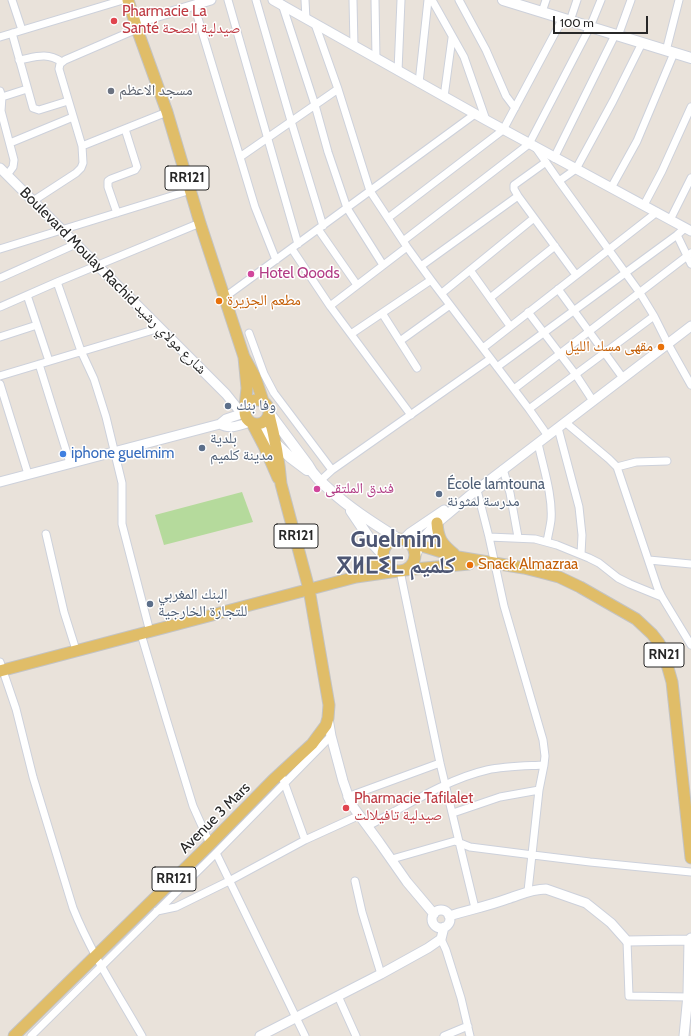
<!DOCTYPE html>
<meta charset="utf-8">
<style>
body{margin:0}
#map{position:relative;width:691px;height:1036px;overflow:hidden;background:#e9e2da;font-family:Cabin,sans-serif}
canvas{display:block}
.scale{position:absolute;left:553px;top:16px;width:95px;height:18px;box-sizing:border-box;border:2px solid #272727;border-top:0;padding-left:5px;font-size:12px;line-height:14px;white-space:nowrap;color:#272727;-webkit-text-stroke:3px #fff;paint-order:stroke}
</style>
<div id="map">
<canvas width="691" height="1036"></canvas>
<div class="scale">100 m</div>
</div>
<script>
const ctx = document.querySelector('canvas').getContext('2d');
ctx.lineJoin = 'round';
function paint(path, color) {
  ctx.fillStyle = color;
  ctx.fill(path, 'evenodd');
}
function trace(path, color, width, dash) {
  ctx.strokeStyle = color;
  ctx.lineWidth = width;
  ctx.lineCap = dash ? 'butt' : 'round';
  ctx.setLineDash(dash || []);
  ctx.stroke(path);
}
function write(font, color, halo, rows, align = 'center') {
  ctx.font = font + ' Cabin,"Noto Naskh Arabic","Noto Sans Tifinagh",sans-serif';
  ctx.lineWidth = 3;
  ctx.setLineDash([]);
  ctx.textBaseline = 'middle';
  ctx.strokeStyle = halo;
  ctx.fillStyle = color;
  for (const [text, x, y, turn = 0] of rows) {
    ctx.save();
    ctx.translate(x, y);
    ctx.rotate((+turn || 0) * Math.PI / 180);
    ctx.textAlign = isNaN(turn) ? turn : align;
    if (halo) ctx.strokeText(text, 0, 0);
    ctx.fillText(text, 0, 0);
    ctx.restore();
  }
}
paint(new Path2D(`
 M242,492L253,522L164,545L155,515Z`), '#b5da9c');
const minor = new Path2D(`
 M12,0L22,30
 M228,0L298,244
 M256,0L291,121L323,226
 M305,0L306,19
 M353,0L354,46
 M375,0L376,58
 M432,0L464,57L486,120
 M459,0L486,50L506,96L515,108
 M282,4L315,105L328,152L347,208L383,265
 M194,5L255,207L276,260
 M542,12L546,0
 M570,21L577,0
 M315,24L338,89L370,191L407,247L431,280L529,409L548,436
 M12,33L33,108L39,110L68,101
 M618,36L631,0
 M0,37L123,0
 M666,51L679,0
 M19,60C36,57 46,52 62,62
 M398,71L401,0
 M419,83L428,0
 M0,91L2,97L1,111L14,160L13,167L7,175
 M2,97L27,89
 M444,97L452,38
 M10,143L73,117
 M82,146L167,112
 M536,148L559,181L640,293L654,316L668,344L691,385
 M240,157L338,89
 M554,158L615,35
 M559,181L576,169L613,101L642,43
 M611,188L637,141L674,53
 M518,196L514,189V185L546,162
 M33,201L76,173L81,168L83,163L82,146L59,69L60,64L65,60L137,29
 M644,205L662,171L691,107
 M117,213L108,187V181L111,179L135,170L137,167L125,129
 M388,218L503,130L563,18
 M670,220L691,178
 M318,229L357,285
 M677,235L691,264
 M403,241L529,144L590,27L601,0
 M0,249L191,190
 M292,249L330,306L411,415
 M421,266L518,196L576,275
 M470,270L510,326
 M0,278L76,244
 M57,282L81,351L94,379L106,417L122,483V524L150,632
 M558,289L623,378
 M442,293L534,218
 M27,295L49,361
 M225,297L475,114
 M490,298L555,246
 M330,306L407,247
 M0,307L57,282L200,223
 M528,312L576,375L593,401
 M382,313L417,368
 M249,333L264,374L274,393L332,470
 M351,334L431,280
 M0,337L37,325
 M400,341L450,305
 M483,348L657,212
 M39,364L70,463
 M497,367L677,235L685,228
 M0,376L160,328
 M0,384L28,474
 M514,389L691,253
 M529,409L654,316
 M565,422L609,459L617,467L658,589L662,597L691,645
 M558,428L579,507L582,535L581,554
 M538,443C543,467 553,496 551,520C550,528 548,535 547,542
 M617,467L636,462L667,461
 M503,469L510,493L518,537
 M320,481L332,470L490,359
 M477,490L489,537L504,606L543,740L545,756L544,765L539,790L528,891
 M46,534L64,612L76,650
 M489,537L535,539L557,545L589,558L599,563L618,578L630,584L662,597
 M649,560L691,564
 M400,571L440,763L475,908
 M141,634L166,718L193,806L210,844
 M0,662L16,709L33,777L73,908C91,953 118,994 142,1036
 M283,779L305,840
 M347,797L440,763
 M453,813L500,797L539,790
 M368,826C404,807 447,779 487,770C505,766 526,766 544,765
 M216,853L305,1036
 M392,859L455,841L470,847L533,855L590,862L691,872
 M355,881L362,912L381,974
 M157,911L176,907L229,881L305,840L360,815
 M441,939L446,950L461,998L470,1036
 M627,941L629,996L688,997
 M338,996L356,1036
 M31,1036L216,853L331,736
 M444,1036L468,1026`);
const tertiary = new Path2D(`
 M273,0L486,120L691,231
 M135,23L211,0
 M0,168L226,394L238,409L244,411
 M220,424C230,430 240,425 250,422
 M0,482L220,424L226,419L244,413
 M403,540L410,533L444,510
 M415,557L423,538L437,523L474,492L691,326
 M328,718L331,736L343,781L351,804L379,842L407,882L434,914
 M432 919a9 9 0 1 1 18 0a9 9 0 1 1-18 0Z
 M449,916C468,910 488,906 507,899C520,895 531,889 546,889L586,903L611,923L627,941L689,940L691,938
 M260,1036L381,974L428,948L441,939L444,927
 M684,1036L688,995L689,940`);
const secondary = new Path2D(`
 M503,0L691,58
 M270,414L308,465C313,475 321,482 330,490C352,510 375,524 400,540
 M255,424L291,458L307,470
 M351,511L374,545L383,555`);
const primary = new Path2D(`
 M128,0L137,29L167,112L200,223L244,357L247,388L245,407
 M244,357L255,377L263,401
 M245 412a12 12 0 1 1 24 0a12 12 0 1 1-24 0Z
 M252,423L264,446L278,478
 M437,523C438,539 442,544 454,554
 M383 555a16 16 0 1 1 32 0a16 16 0 1 1-32 0Z
 M406,541L458,557L524,568L540,572L559,577L580,587L636,619L652,634L659,643L664,654L672,682L691,858
 M404,570L469,564
 M358,576L384,557
 M0,671L356,577L398,571
 M14,1036L210,844L273,780L312,744L326,725L328,718L329,705L309,589L281,484C279,460 275,438 269,415`);
trace(minor, '#cdd1db', 9);
trace(tertiary, '#cdd1db', 11);
trace(secondary, '#cdd1db', 12);
trace(primary, '#c3c3c3', 13);
trace(minor, '#fff', 7);
trace(tertiary, '#fff', 9);
trace(secondary, '#fff', 10);
trace(primary, '#e0bd68', 11);
for (const [x, y, r, color] of [
 [114,21,4,"#e0444e"],
 [111,91,4,"#6b7280"],
 [251,274,4,"#d1479c"],
 [219,301,4,"#e8710a"],
 [661,347,4,"#e8710a"],
 [228,406,4,"#5c6f8a"],
 [202,448,4,"#5c6f8a"],
 [63,454,4,"#3f7fe0"],
 [317,489,4,"#d1479c"],
 [439,494,4,"#5c6f8a"],
 [470,565,4,"#e8710a"],
 [150,604,4,"#5c6f8a"],
 [346,808,4,"#e0444e"]
]) {
  const dot = new Path2D();
  dot.arc(x, y, r, 0, 2 * Math.PI);
  ctx.fillStyle = color;
  ctx.fill(dot);
  trace(dot, '#fff', 1.5);
}
for (const [x, y, w] of [
 [187,178,44],
 [296,536,44],
 [664,655,40],
 [174,879,44]
]) {
  const box = new Path2D();
  box.roundRect(x - w / 2, y - 12, w, 24, 3);
  ctx.fillStyle = '#fff';
  ctx.fill(box);
  trace(box, '#272727', 1);
}
write('bold 14px', '#272727', null, [
 ["RR121",187,178],
 ["RR121",296,536],
 ["RN21",664,655],
 ["RR121",174,879]
]);
write('15px', '#be3a42', '#fff', [
 ["Pharmacie La",122,12],
 ["Santé صيدلية الصحة",122,29],
 ["Pharmacie Tafilalet",354,799],
 ["صيدلية تافيلالت",354,816]
], 'left');
write('15px', '#5b616d', '#fff', [
 ["مسجد الاعظم",119,91]
], 'left');
write('15px', '#b23c85', '#fff', [
 ["Hotel Qoods",259,274],
 ["فندق الملتقى",325,489]
], 'left');
write('15px', '#272727', '#fff', [
 ["Boulevard Moulay Rachid شارع مولاي رشيد",113,281,45],
 ["Avenue 3 Mars",215,818,-45]
]);
write('15px', '#c56008', '#fff', [
 ["مطعم الجزيرة",227,301],
 ["مقهى مسك الليل",653,347,"right"],
 ["Snack Almazraa",478,565]
], 'left');
write('15px', '#4e5e75', '#fff', [
 ["وفا بنك",236,406],
 ["بلدية",210,439],
 ["مدينة كلميم",210,456],
 ["École lamtouna",447,485],
 ["مدرسة لمثونة",447,502],
 ["البنك المغربي",158,595],
 ["للتجارة الخارجية",158,612]
], 'left');
write('15px', '#366cbe', '#fff', [
 ["iphone guelmim",71,454]
], 'left');
write('bold 23px', '#4d5673', '#fff', [
 ["Guelmim",396,540],
 ["ⴳⵍⵎⵉⵎ كلميم",396,566]
]);
</script>
